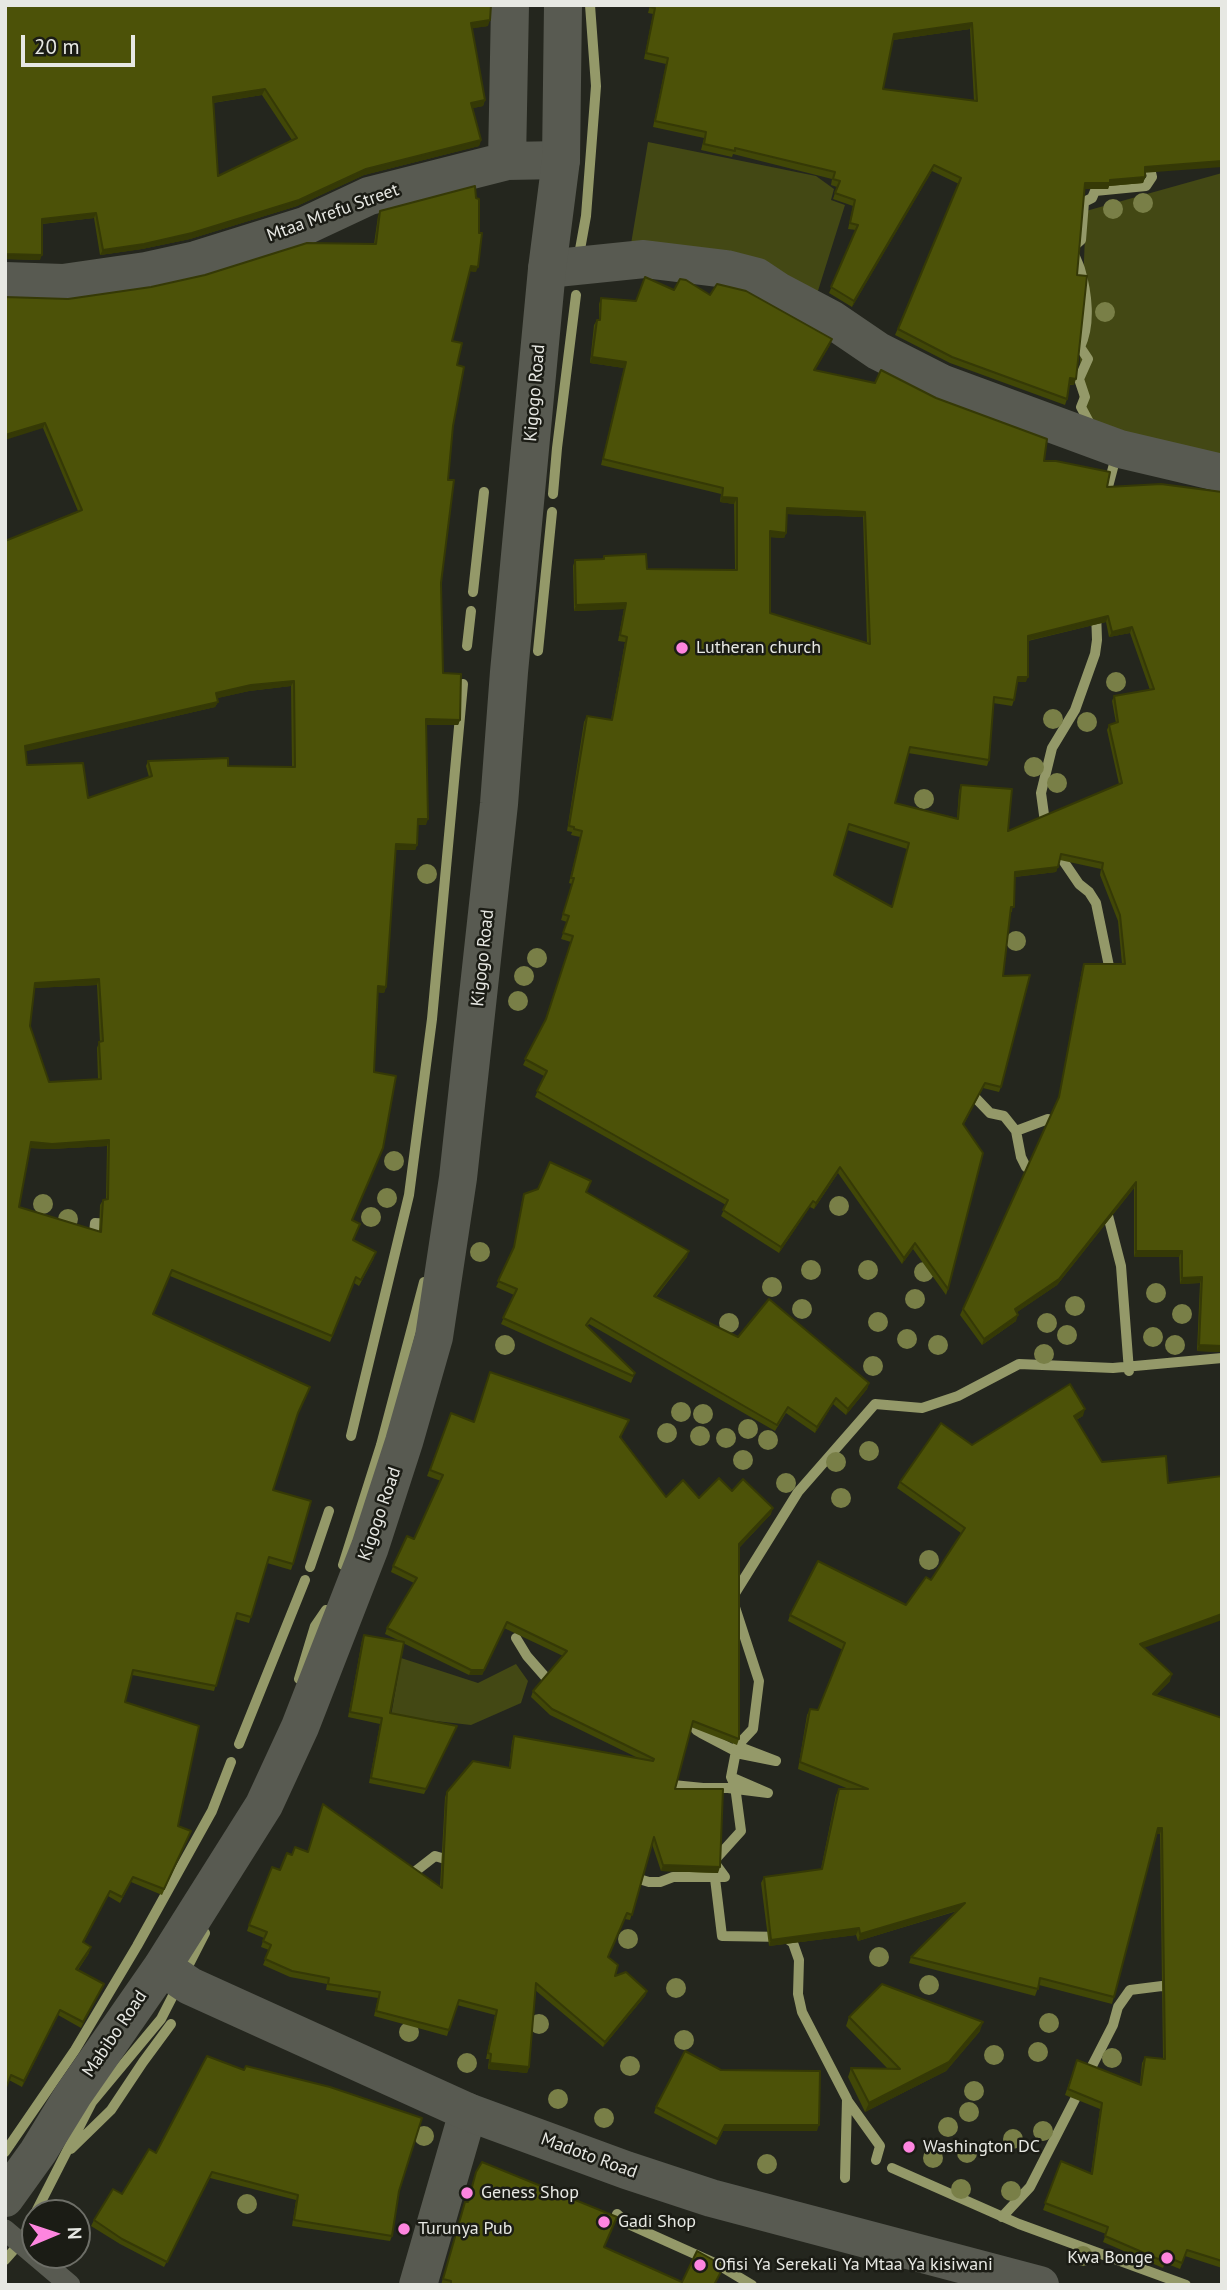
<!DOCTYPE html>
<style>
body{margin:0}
#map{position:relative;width:1227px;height:2290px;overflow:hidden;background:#24261e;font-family:"PT Sans",sans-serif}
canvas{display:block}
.frame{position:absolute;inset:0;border:7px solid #e7e8e3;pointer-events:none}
.north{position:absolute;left:21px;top:2199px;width:70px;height:70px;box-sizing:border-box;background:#1b1c15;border:2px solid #6d6e67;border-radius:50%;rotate:88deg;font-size:19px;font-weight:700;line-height:28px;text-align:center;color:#e7e8e3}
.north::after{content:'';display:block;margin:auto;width:24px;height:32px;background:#fe85df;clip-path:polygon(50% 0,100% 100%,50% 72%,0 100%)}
.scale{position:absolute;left:21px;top:35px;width:114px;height:32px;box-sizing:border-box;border:4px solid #e7e8e3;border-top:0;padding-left:9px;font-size:21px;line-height:24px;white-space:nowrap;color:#e7e8e3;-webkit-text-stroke:5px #1b1c15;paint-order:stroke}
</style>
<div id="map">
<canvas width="1227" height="2290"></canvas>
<div class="frame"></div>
<div class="north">N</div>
<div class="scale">20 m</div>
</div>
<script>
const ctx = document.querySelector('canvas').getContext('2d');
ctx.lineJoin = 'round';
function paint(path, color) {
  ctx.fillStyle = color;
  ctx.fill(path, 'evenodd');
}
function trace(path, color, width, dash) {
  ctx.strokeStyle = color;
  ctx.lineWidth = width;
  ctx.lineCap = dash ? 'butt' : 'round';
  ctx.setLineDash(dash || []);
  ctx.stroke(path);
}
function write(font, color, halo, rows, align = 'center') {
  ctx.font = font + ' "PT Sans",sans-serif';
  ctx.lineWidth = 5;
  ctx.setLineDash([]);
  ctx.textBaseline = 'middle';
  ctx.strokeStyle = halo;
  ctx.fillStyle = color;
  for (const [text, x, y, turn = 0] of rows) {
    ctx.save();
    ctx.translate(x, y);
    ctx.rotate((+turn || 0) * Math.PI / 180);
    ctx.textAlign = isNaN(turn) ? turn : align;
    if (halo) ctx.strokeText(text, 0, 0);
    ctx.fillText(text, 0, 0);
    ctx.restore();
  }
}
paint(new Path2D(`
 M648,142L816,176L834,189L831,200L845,205L817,294L631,244Z
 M1222,173V477L1080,427L1079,384L1086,211Z
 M401,1658L478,1683L516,1664L528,1681L521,1703L471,1725L391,1716Z`), '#434814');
trace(new Path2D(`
 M579,255L586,216L596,86L590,5
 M1089,429V422L1081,407L1085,397L1079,379L1088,359L1080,347C1091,324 1087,293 1080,269C1078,262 1074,256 1072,248L1081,240L1084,202L1092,198L1095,191L1146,186L1152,177L1148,160
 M553,494L557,448L576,295
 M1105,498L1114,464
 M473,592L484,492
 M467,646L471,611
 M538,651L552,512
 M1048,828L1045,822L1041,793L1052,748L1075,710L1095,654L1097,640L1096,611
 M1058,849L1064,862L1079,884L1089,892L1096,903L1111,976
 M968,1090L990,1113L1004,1116L1016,1131L1021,1157L1026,1167L1037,1175
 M1016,1131L1048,1119L1063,1124
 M1105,1204L1121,1266L1129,1371
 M93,1243L95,1223L111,1224
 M351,1436L409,1195L432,1019L463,684
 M343,1565L381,1445L424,1282
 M310,1567L329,1511
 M516,1638L527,1656L555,1688
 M299,1679L315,1626L326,1610
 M687,1723L696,1726V1730L701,1733L741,1754L776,1761L737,1746
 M239,1744L305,1580
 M663,1784L703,1788H728L768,1793L731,1777
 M629,1876L649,1882H660L673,1877H725L714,1862
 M408,1877L435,1856L445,1859L451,1865
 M847,2100L880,2146L876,2160
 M71,2149L111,2110L143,2062L171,2024
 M5,2152L75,2050L137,1946L212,1811L231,1762
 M892,2168L1019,2224L1186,2285
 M845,2178L847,2099L802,2012L798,1994L799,1960L793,1943L785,1937L722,1936L713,1862L741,1831L735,1786L731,1777L737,1746L753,1729L759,1681L732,1598L798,1492L875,1404L922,1408L958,1396L1019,1364L1113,1368L1222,1358
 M617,2214L628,2224L717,2264L752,2285
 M1002,2217L1030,2187L1113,2025L1118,2007L1130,1990L1162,1986L1175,1988
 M5,2260L20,2243L92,2102L161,2019L205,1933`), '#949969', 10);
trace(new Path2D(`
 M5,2230L70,2285`), '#585a51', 21);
trace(new Path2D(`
 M507,161L561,160
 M547,269L644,259L726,269L757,277L778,291L831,319L878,351L941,383L1120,449L1222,473
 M5,281L63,283L146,271L196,260L305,226L369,196L507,161L510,5
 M418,2285L468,2112`), '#585a51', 38);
trace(new Path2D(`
 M162,1967L190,1986L468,2112L626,2170L711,2198L1040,2285
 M5,2198L38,2152L73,2095L162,1967L264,1805L300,1727L370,1547L404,1442L434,1337L458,1178L499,804L509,672L547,269L561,160L563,5`), '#585a51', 38);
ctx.fillStyle = '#797f47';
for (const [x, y] of [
 [1143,203],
 [1113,209],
 [1105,312],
 [1116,682],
 [1053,719],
 [1087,722],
 [1034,767],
 [1057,783],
 [924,799],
 [427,874],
 [1016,941],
 [537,958],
 [524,976],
 [518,1001],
 [394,1161],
 [387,1198],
 [43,1204],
 [839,1206],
 [371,1217],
 [68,1219],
 [480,1252],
 [811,1270],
 [868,1270],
 [924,1272],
 [772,1287],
 [1156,1293],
 [915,1299],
 [1075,1306],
 [802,1309],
 [1182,1314],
 [878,1322],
 [729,1323],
 [1047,1323],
 [1067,1335],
 [1153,1337],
 [907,1339],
 [505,1345],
 [938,1345],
 [1175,1345],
 [1044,1354],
 [873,1366],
 [681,1412],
 [703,1414],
 [748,1429],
 [667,1433],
 [700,1436],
 [726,1438],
 [768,1440],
 [869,1451],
 [743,1460],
 [836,1462],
 [786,1483],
 [841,1498],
 [929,1560],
 [628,1939],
 [879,1957],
 [929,1985],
 [676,1988],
 [1049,2023],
 [539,2024],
 [409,2032],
 [684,2040],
 [1038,2052],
 [994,2055],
 [1112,2058],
 [467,2063],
 [630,2066],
 [974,2091],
 [558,2099],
 [969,2112],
 [604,2118],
 [948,2127],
 [1043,2131],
 [424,2136],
 [1013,2139],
 [967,2153],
 [933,2158],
 [767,2164],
 [961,2189],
 [1011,2191],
 [247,2204],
 [1083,2256]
]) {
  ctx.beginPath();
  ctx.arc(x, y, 10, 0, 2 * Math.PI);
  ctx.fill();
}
paint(new Path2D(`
 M5,5L488,26L472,28L485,100L483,106L473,108L481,140L479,146L364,175L297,206L190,239L142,249L100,255L94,218L42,224L40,260L5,259ZM262,95L292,140L218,176L213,103Z
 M650,5H1222L1145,172V177L1143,183L1109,186L1108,189H1084L1077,275L1074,385H1069L1067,399L1065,405L950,363L895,335L959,184L932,171L852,307L829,293L856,230L848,229L853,206L833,199L837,187L831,185L832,179L733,154L732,157L701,150L704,138L653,127L666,64L644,59L653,14L648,13ZM970,29L974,101L883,89L893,40Z
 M380,211L476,272L470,271L452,341L457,365L441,583L443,673L460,720L458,725H426V825H418L417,845L415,850H396L386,987L384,993L377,992L352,1220L354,1240L374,1258L359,1286L354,1283L330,1342L170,1276L153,1314L296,1417L273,1490L293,1564L291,1570L267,1563L249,1623L235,1619L214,1691L132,1675L125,1702L178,1826L191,1831L162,1895L131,1882L120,1903L108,1896L83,1943L89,1953L78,1970L101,1990L81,2028L58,2015L22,2087L9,2080L5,541L78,511L43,428L68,299L151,287L374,244L378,216ZM291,686L292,767L228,766L148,761L146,766L149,777L88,798L27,765L25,751L215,707L218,702L217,698L249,691ZM97,985L100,1042H99L97,1048L98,1079L49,1082L30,1026L34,988ZM107,1146L106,1199L103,1200L100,1205L99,1232L19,1207L30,1148L50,1149Z
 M674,290L710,295L830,345L815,370L1107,487L1222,492V1352L1197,1351L1200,1283L1180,1284L1179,1257H1134V1188L1057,1285L1017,1312L1016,1321L982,1345L960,1315L1058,1101L1082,970L1084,964H1122L1118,921L1100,875L1101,869L1060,860L1056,872L1015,877L1012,912H1010L1003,976L1001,1087L999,1092L983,1088L964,1124L948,1289L946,1295L913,1249L902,1264L838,1173L814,1209L810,1207L779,1253L721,1216L726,1205L535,1097L544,1076L523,1065L545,1020L571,942L561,939L567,922L561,920L572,884L569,883L580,837L571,835L572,832L567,831L584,722L587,716L611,720L625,642L618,641L624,609L574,611L573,566L575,560L602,559L604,556L647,569L735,570L734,504L720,502L721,494L601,465L624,368L590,363L594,325L597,320H599V304L601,298L636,301ZM787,514L863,517L867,643L770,613V537L784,538L786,533ZM1106,622L1109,637L1130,633L1150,690L1114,696L1112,701L1116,723L1109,725L1107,730L1119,784L1008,831L961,785L959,791L957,818L895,803L908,753L987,766L989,760L993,703L1012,706L1014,700L1017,682H1026L1028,641ZM847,830L907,849L892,907L834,875Z
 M586,1193L687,1257L656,1297L738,1337L869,1383L867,1389L846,1415L833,1404L815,1433L786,1413L775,1431L589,1324L587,1327L635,1373L631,1383L501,1324L514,1295L496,1287L513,1251L522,1201L524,1194Z
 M451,1413L474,1422L629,1420L621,1437L666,1497L699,1498L732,1491L771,1514L739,1548V1739L737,1745L691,1727L675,1789L718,1873L661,1871L652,1844L630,1920L625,1919L608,1957L615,1976L647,1991L645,1996L603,2047L535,1990L529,2067L527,2073L488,2069L489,2059H486L495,2015L457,2005L447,2036L374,2016L378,1998L326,1990L327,1984L290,1977L263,1965L269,1950L261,1947L264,1938L247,1931L249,1925L280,1870L292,1855L308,1852L440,1887L445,1797L447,1792L509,1768L512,1742L514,1736L640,1759L550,1715L531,1697L533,1691L563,1656L504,1628L482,1675H469L403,1643L390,1713L457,1726L424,1794L369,1783L380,1724L348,1717L362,1640L364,1635L400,1641L385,1634L387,1628L414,1583L391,1572L393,1566L414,1539L441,1481L427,1476Z
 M1083,1416L1076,1420L1145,1648L1170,1681L1156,1695L1222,1718V2268L1185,2256L1180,2269L1165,2263L1163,2268L1103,2242L1106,2234L1043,2210L1061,2161L1091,2173L1100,2109L1065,2095L1077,2060L1140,2084L1142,2063L1145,2057L1163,2059L1160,1834H1157L1112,2004L1039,1985L1035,1996L909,1963L911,1957L957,1911L858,1941L856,1935L769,1946L761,1883L764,1877L821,1869L836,1795L839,1789H849L798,1769L807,1715L810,1709L818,1710L843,1650L788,1621L790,1615L906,1605L931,1580L961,1533L897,1488L900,1482L972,1445Z
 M849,2017L980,2031L946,2071L865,2112L848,2077L851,2068L888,2069L846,2026Z
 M656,2107L817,2131H723L716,2145L654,2113Z
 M156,2153L399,2191L392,2236L390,2241L292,2226L296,2200L210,2178L164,2267L120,2244L91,2226L94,2220L122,2194Z
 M476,2172L605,2248L682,2282L724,2266L721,2272L715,2285H441L463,2208L468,2202Z`), '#414707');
paint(new Path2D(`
 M490,20L488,26L469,29L471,23Z
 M972,23L970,29L892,40L894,34Z
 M265,89L262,95L211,103L213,97Z
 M485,100L483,106L469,109L471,103Z
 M481,140L479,146L364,175L297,206L190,239L142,249L100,255L103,250L366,169Z
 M1222,161V167L1142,173L1145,167Z
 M934,165L932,171L852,307L854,301Z
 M1145,177L1143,183L1109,186L1108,189H1082L1085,183Z
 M96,213L94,218L40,224L42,219Z
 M8,253L42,255L40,260L5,259V254Z
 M471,266L478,267L476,272L469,271Z
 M832,339L830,345L812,376L814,370Z
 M592,357L626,362L624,368L590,363Z
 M1070,378L1076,379L1074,385L1068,384Z
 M45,423L43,428L5,440V435Z
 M722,497L737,498L734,504L720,502Z
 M787,508L865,512L863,517L785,514Z
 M770,531L786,533L784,538L767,537Z
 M626,603L624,609L574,611L576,605Z
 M1108,616L1106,622L1026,641L1028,636Z
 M1132,627L1130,633L1109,637L1112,632Z
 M1018,677H1028L1026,682H1016Z
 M294,681L291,686L249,691L214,699L216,693L251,685Z
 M218,702L215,707L23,752L25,746Z
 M426,719L460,720L458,725H424Z
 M418,819H428L426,825H416Z
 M396,844L417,845L415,850H394Z
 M1058,867L1056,872L1013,877L1015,872Z
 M99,979L97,985L33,988L35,983Z
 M378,986L386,987L384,993L376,992Z
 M109,1140L107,1146L50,1149L29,1148L31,1142Z
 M840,1167L838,1173L814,1209L816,1203Z
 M1136,1182L1134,1188L1057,1285L1013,1315L1015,1309Z
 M813,1201L810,1207L779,1253L781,1247Z
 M915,1243L913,1249L902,1264L904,1258Z
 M689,1251L687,1257L651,1302L654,1296Z
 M1136,1251H1182L1179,1257H1134Z
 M1202,1277L1200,1283L1180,1284L1182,1278Z
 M1018,1315L1016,1321L982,1345L984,1339Z
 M1199,1345L1222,1346V1352L1197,1351Z
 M869,1383L867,1389L846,1415L848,1409Z
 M836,1398L833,1404L815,1433L817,1427Z
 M1085,1409L1083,1416L1072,1422L1074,1416Z
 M773,1508L771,1514L737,1550L739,1544Z
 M1222,1614V1620L1138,1650L1140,1644Z
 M507,1622L482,1675H469L471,1670Z
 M1172,1674L1170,1681L1151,1700L1153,1694Z
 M1158,1828H1162L1160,1834H1156Z
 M663,1865L720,1867L718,1873L661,1871Z
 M110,1891L108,1896L81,1948L83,1942Z
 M965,1903L962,1909L858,1941L860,1934Z
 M859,1928L856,1935L769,1946L771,1940Z
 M91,1947L89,1953L74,1975L76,1969Z
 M104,1984L101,1990L81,2028L83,2022Z
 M647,1991L645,1996L603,2047L605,2042Z
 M60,2010L58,2015L22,2087L24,2081Z
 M983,2022L980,2031L946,2071L865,2112L869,2103Z
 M490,2063L529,2067L527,2073L488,2069Z
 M725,2125H819L817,2131H723L716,2145Z`), '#353906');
const building = new Path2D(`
 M5,5H491L490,20L471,23L485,100L471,103L481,140L366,169L299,200L192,233L144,244L103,250L96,213L42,219V255L5,254ZM265,89L297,138L218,176L213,97Z
 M651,5H1222V161L1145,167V177L1110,180V183H1085L1077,275L1087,276L1076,379L1070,378L1067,399L952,357L898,329L961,178L934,165L854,301L831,287L858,225L850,223L855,200L835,193L840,181L833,179L835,172L735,148V151L704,144L706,132L655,121L668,58L646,53L655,8L650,7ZM972,23L977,101L883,89L894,34Z
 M475,186L476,198L479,199V233H482L478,267L471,266L452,341L462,343L457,365L464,367L453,426L448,480H454L441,583L443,673L461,674L460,720L426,719L428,819H418L417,845L396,844L386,987L378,986L374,1072L396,1076L383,1148L352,1220L360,1224L353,1240L376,1252L361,1280L356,1277L332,1336L172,1270L153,1314L310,1387L298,1413L273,1490L311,1501L293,1564L269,1557L251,1617L237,1613L216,1686L133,1670L125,1702L199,1726L178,1826L191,1831L164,1889L133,1877L122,1897L110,1891L83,1942L91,1947L76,1969L104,1984L83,2022L60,2010L24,2081L11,2075L5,2090V541L82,510L45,423L5,435V297L68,299L151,287L205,275L307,243L376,244L380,211ZM294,681L295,767L228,766V758L148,761L152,776L88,798L83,763L27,765L25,746L218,702L216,693L251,685ZM99,979L103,1041L99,1042L101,1079L49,1082L30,1026L35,983ZM109,1140L108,1199L103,1200L101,1232L19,1207L31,1142L52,1144Z
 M645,277L674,290L680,279L686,280L710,295L717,284L746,291L832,339L814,370L875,383L881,370L936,398L1047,439L1044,461H1056L1110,472L1107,487L1161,484L1222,492V1346L1199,1345L1202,1277L1182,1278V1251H1136V1182L1059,1279L1015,1309L1018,1315L984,1339L963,1309L1059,1097L1084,964H1125L1120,915L1102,869L1103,863L1061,854L1058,867L1015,872L1014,907H1011L1003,976L1030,975L1001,1087L985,1083L963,1124L983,1153L948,1289L915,1243L904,1258L840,1167L816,1203L813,1201L781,1247L723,1210L728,1200L537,1091L547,1071L525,1059L546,1019L573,936L563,933L569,916L563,914L574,878H571L582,831L574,829V827L569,826L587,716L612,720L627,637L620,635L626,603L576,605L575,560L604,559V556L646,554L647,569L737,570V498L722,497L723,488L603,459L626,362L592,357L597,320H600L601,298L636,301ZM787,508L865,512L870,644L770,613V531L786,533ZM1108,616L1112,632L1132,627L1154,689L1114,696L1118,722L1109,725L1122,783L1008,831L1012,789L961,785L958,819L895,803L910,747L989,760L994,697L1014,700L1018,677H1028V636ZM849,824L909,843L892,907L834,875Z
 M550,1162L591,1181L586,1192L689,1251L654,1296L738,1337L769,1299L869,1383L848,1409L836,1398L817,1427L788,1407L777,1425L591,1318L586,1325L635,1373L633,1376L503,1318L517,1289L498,1281L514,1247L524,1194L538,1189Z
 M490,1372L629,1420L620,1437L666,1497L683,1480L699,1498L719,1478L732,1491L743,1479L773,1508L739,1544V1739L693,1721L675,1789H723L720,1867L663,1865L654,1837L632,1915L627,1913L608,1957L618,1965L615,1976L626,1972L647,1991L605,2042L536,1983L529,2067L490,2063L491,2054L488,2053L497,2010L459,2000L449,2030L376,2011L380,1992L328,1984L329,1978L292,1971L265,1959L271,1945L263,1941L267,1932L249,1925L272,1867L280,1870L287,1853L292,1855L295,1847L308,1852L323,1804L442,1888L447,1792L473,1761L510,1768L514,1736L653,1761L654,1759L552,1709L533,1691L567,1651L507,1622L484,1670H471L387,1628L417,1578L393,1566L407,1536L414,1539L443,1475L430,1470L451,1413L474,1422Z
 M1070,1384L1085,1409L1074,1416L1102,1462L1166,1456L1168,1483L1222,1476V1614L1140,1644L1172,1674L1153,1694L1222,1718V2261L1187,2250L1182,2263L1167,2257L1165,2262L1105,2236L1108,2227L1045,2203L1061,2161L1092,2174L1102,2103L1068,2089L1077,2060L1141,2085L1145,2057L1165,2059L1162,1828H1158L1114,1997L1040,1978L1038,1989L911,1957L965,1903L860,1934L859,1928L771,1940L764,1877L822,1869L839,1789H868L800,1762L810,1709L818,1710L845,1643L790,1615L818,1561L906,1605L926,1577L931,1580L965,1528L900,1482L941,1423L972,1445Z
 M364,1635L404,1642L390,1713L457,1726L426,1789L371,1778L382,1718L350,1712Z
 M882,1984L983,2022L949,2062L869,2103L851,2068L900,2069L849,2017Z
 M685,2051L721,2070L820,2071L819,2125H725L718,2139L656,2107Z
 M207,2056L244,2070L246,2066L330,2087L422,2118L399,2191L392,2236L294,2220L298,2195L212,2172L167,2262L122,2239L94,2220L113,2189L122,2194L149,2149L156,2153Z
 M482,2162L617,2217L604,2247L682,2282L697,2251L724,2266L714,2285H451V2281L443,2279L465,2202H468L476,2172Z`);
paint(building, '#4c5208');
trace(building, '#353906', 2);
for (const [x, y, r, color] of [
 [682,648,7,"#fe85df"],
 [909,2147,7,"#fe85df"],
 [467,2193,7,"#fe85df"],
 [604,2222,7,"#fe85df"],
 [404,2229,7,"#fe85df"],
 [1167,2258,7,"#fe85df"],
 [700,2265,7,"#fe85df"]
]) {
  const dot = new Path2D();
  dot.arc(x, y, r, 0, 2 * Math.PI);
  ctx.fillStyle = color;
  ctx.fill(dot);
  trace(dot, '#1b1c15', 2.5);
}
write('18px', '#e7e8e3', '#1b1c15', [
 ["Mtaa Mrefu Street",333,213,-20],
 ["Kigogo Road",535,393,-85],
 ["Kigogo Road",483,958,-84],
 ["Kigogo Road",380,1514,-71],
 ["Mabibo Road",115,2034,-56],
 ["Madoto Road",589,2156,20]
]);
write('18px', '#e7e8e3', '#1b1c15', [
 ["Lutheran church",696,648],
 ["Washington DC",923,2147],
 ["Geness Shop",481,2193],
 ["Gadi Shop",618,2222],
 ["Turunya Pub",418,2229],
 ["Kwa Bonge",1153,2258,"right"],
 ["Ofisi Ya Serekali Ya Mtaa Ya kisiwani",714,2265]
], 'left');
</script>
